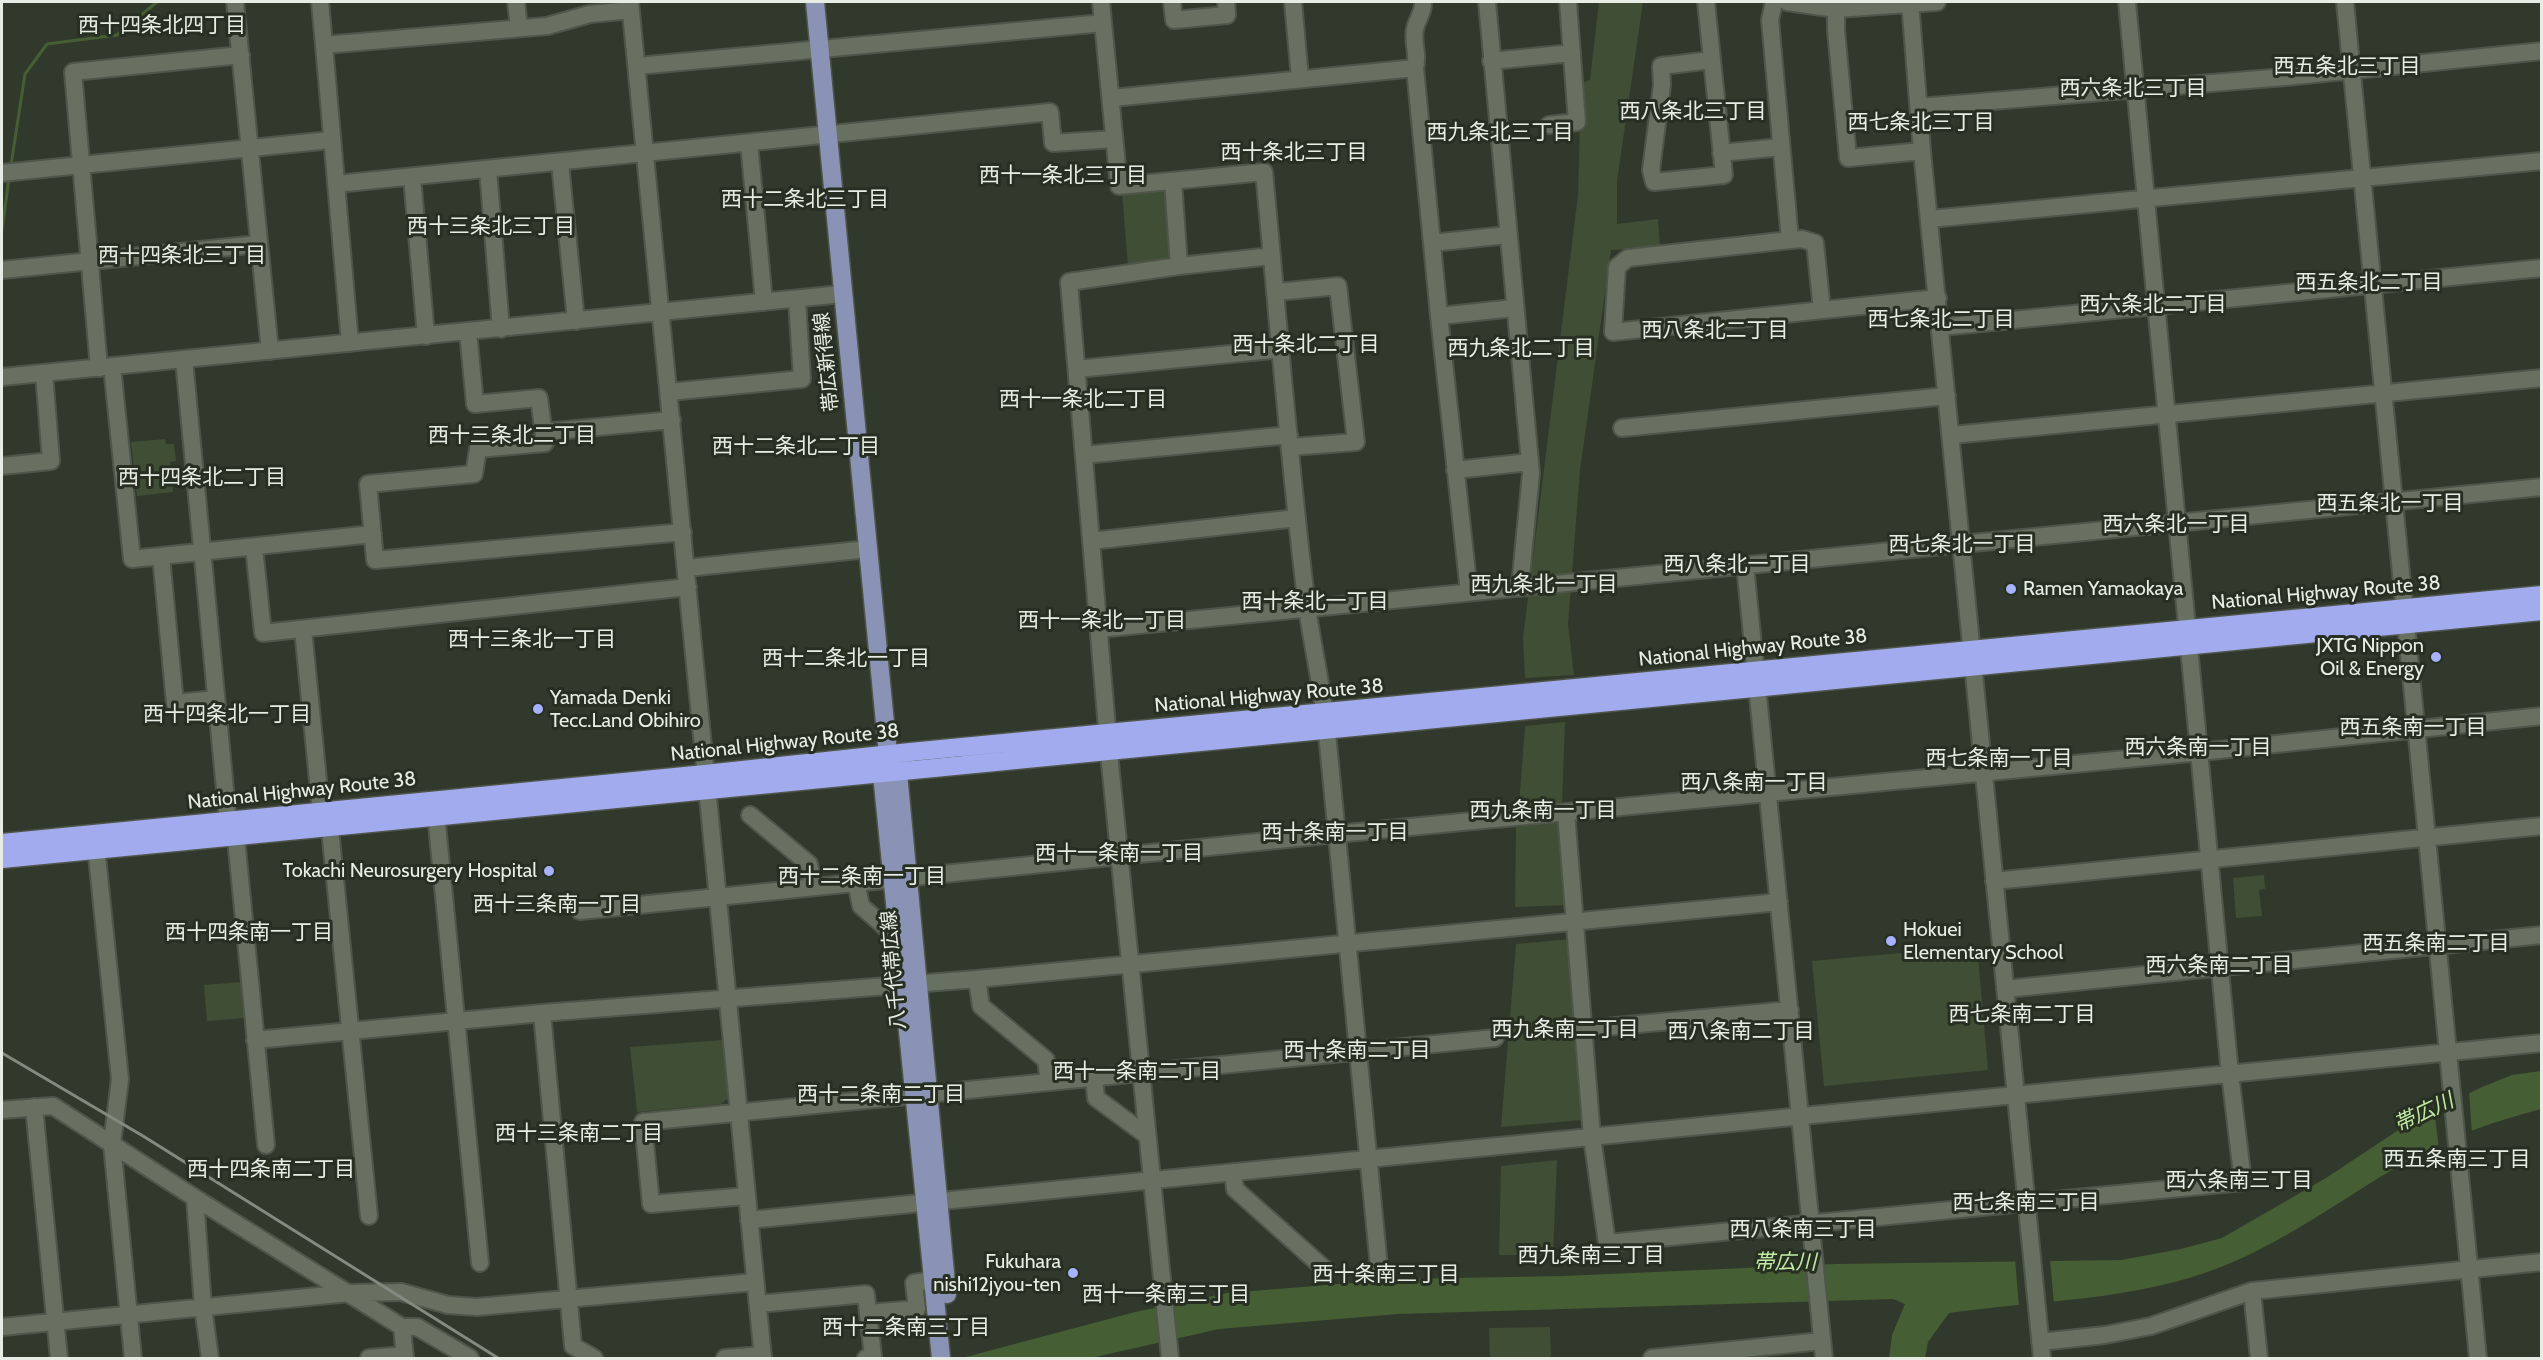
<!DOCTYPE html>
<meta charset="utf-8">
<style>
body{margin:0}
#map{position:relative;width:2543px;height:1360px;overflow:hidden;background:#31392c;font-family:Cabin,sans-serif}
canvas{display:block}
.frame{position:absolute;inset:0;border:3px solid #e7ede4;pointer-events:none}
</style>
<div id="map">
<canvas width="2543" height="1360"></canvas>
<div class="frame"></div>
</div>
<script>
const ctx = document.querySelector('canvas').getContext('2d');
ctx.lineJoin = 'round';
function paint(path, color) {
  ctx.fillStyle = color;
  ctx.fill(path, 'evenodd');
}
function trace(path, color, width, dash) {
  ctx.strokeStyle = color;
  ctx.lineWidth = width;
  ctx.lineCap = dash ? 'butt' : 'round';
  ctx.setLineDash(dash || []);
  ctx.stroke(path);
}
function write(font, color, halo, rows, align = 'center') {
  ctx.font = font + ' Cabin,"Noto Sans JP",sans-serif';
  ctx.lineWidth = 6;
  ctx.setLineDash([]);
  ctx.textBaseline = 'middle';
  ctx.strokeStyle = halo;
  ctx.fillStyle = color;
  for (const [text, x, y, turn = 0] of rows) {
    ctx.save();
    ctx.translate(x, y);
    ctx.rotate((+turn || 0) * Math.PI / 180);
    ctx.textAlign = isNaN(turn) ? turn : align;
    if (halo) ctx.strokeText(text, 0, 0);
    ctx.fillText(text, 0, 0);
    ctx.restore();
  }
}
paint(new Path2D(`
 M1599,2H1643L1617,181V224L1658,219L1660,248L1611,250L1580,470L1568,624L1574,675L1525,678L1523,638L1578,195L1581,83L1590,80Z
 M1166,187L1173,250L1164,262L1128,267L1122,192Z
 M165,439L166,444H174L176,461L170,462L173,492L137,496L131,442Z
 M1565,722L1562,804L1519,806L1525,726Z
 M1563,822L1570,905L1515,907L1516,827Z
 M2264,875L2265,889L2259,890L2262,916L2236,918L2233,878Z
 M1572,939L1582,1120L1501,1127L1516,944Z
 M1967,947L1969,957L1978,956L1988,1070L1824,1086L1812,961Z
 M242,982L245,1018L207,1021L204,985Z
 M723,1040L728,1098L721,1104L637,1112L630,1047Z
 M1557,1160L1553,1255H1499L1501,1166Z
 M1550,1327L1551,1358H1490L1489,1328Z`), '#3f4e34');
paint(new Path2D(`
 M2541,1071V1109C2500,1120 2456,1134 2418,1155C2352,1191 2292,1239 2221,1267C2135,1301 2040,1300 1949,1313L1928,1342L1925,1358H1889L1892,1335L1905,1304L1893,1299L1398,1314L1219,1329L1091,1358H962L1135,1312L1227,1293L1403,1279L1564,1276L1836,1264L2121,1260L2181,1249L2222,1238L2326,1178L2409,1123L2482,1087L2512,1075Z`), '#465e33');
paint(new Path2D(`
 M2469,1090L2472,1135L2439,1149L2434,1108Z
 M2015,1259H2050L2054,1305L2019,1307Z`), '#31392c');
trace(new Path2D(`
 M11,165L25,74L47,44L117,35L157,2
 M2,230L9,178`), '#465e33', 3);
const minor = new Path2D(`
 M235,2L270,351
 M320,2L324,45
 M516,2L519,27
 M630,2L763,1358
 M1101,2L1119,186L1264,172C1278,317 1289,463 1307,607C1313,649 1323,691 1327,733C1345,911 1363,1089 1379,1267
 M1172,2L1174,20L1227,15L1226,2
 M1293,2L1300,78
 M1423,2C1424,12 1417,19 1415,29C1412,42 1419,54 1415,68L1439,316L1469,592
 M1487,2L1531,473L1520,587
 M1706,2L1724,175L1654,182L1651,170L1662,85L1661,66L1712,60
 M1774,2L1770,20L1790,240
 M1787,2L1836,9L1937,2
 M1910,2L1922,151L2042,1358
 M2345,2L2478,1358
 M1836,9V30L1848,158L1922,151
 M1491,61L1572,53
 M637,66L1103,23
 M1112,98L1415,68
 M1919,107L2285,77L2542,51
 M1549,125L1577,122L1568,2
 M749,143L764,302
 M1721,153L1781,147
 M560,163L576,321
 M488,170L501,329
 M2,173L331,140
 M412,177L426,336
 M1173,181L1179,266
 M336,184L1050,112L1053,143L1114,139
 M1930,219L2542,161
 M1432,243L1507,235
 M2,270L259,244
 M1277,292L1338,286L1356,442L1291,447
 M1822,310L1815,243L1802,239L1790,240L1628,258L1617,267L1613,332L1938,298
 M1439,316L1514,308
 M1941,327L2542,268
 M468,332L475,404L539,398L545,443L478,449L474,474L368,484L375,560L683,532
 M350,343L324,45L547,26L590,14L631,10
 M184,360L228,821L236,838L266,1145
 M112,366L132,559L373,534
 M99,368L73,72L241,55
 M1077,369L1282,349
 M2,377L842,294
 M669,392L802,379L797,299
 M1622,428L1947,396
 M545,432L672,420
 M1952,435L2542,378
 M1084,455L1289,435
 M2,466L51,461L44,373
 M1455,470L1530,462
 M1091,541L1297,518
 M254,547L263,633L688,587
 M161,556L175,703L216,699
 M1745,565L1824,1358
 M687,568L868,549
 M303,629L321,811L330,829L369,1216
 M1098,629L2542,487
 M435,804L480,1263
 M1566,812L1592,1137L1607,1243L2243,1182L2230,1074L2127,2
 M750,815L809,864L813,886
 M95,837L120,1079L112,1144L133,1358
 M1994,881L2542,826
 M856,882L861,906L900,940
 M580,911L1336,834L2200,752L2542,716
 M977,979L981,1006L1046,1060L1049,1081
 M2005,989L2542,935
 M542,1013L573,1346L594,1358
 M1584,1029L1790,1010
 M255,1040L542,1013L977,979L1779,902
 M1094,1077L1096,1098L1146,1135
 M34,1107L59,1358
 M2,1110L53,1106L195,1198L402,1327L405,1358
 M1233,1172L1235,1189L1327,1271
 M747,1196L651,1204L643,1122L1495,1038
 M195,1198L203,1307L210,1358
 M749,1220L2542,1043
 M2252,1291L2259,1358
 M758,1304L866,1294L868,1313L917,1309L914,1283L933,1280
 M2,1327L349,1293L401,1292L448,1305L477,1307L755,1282
 M402,1327H417L470,1358
 M2040,1342L2105,1335L2151,1326L2252,1291L2542,1262
 M369,1358L405,1355
 M725,1358L763,1355
 M866,1358L873,1356L868,1313
 M1170,1358L1110,763L1069,282L1179,266L1272,256
 M1652,1358L1822,1341`);
const major = new Path2D(`
 M815,2L888,754L882,774L941,1358
 M890,759L898,773L947,1294`);
const highway = new Path2D(`
 M2,843L705,774L910,752L2542,595
 M2,859L2542,611`);
trace(minor, '#4f554a', 20);
trace(major, '#4f554a', 21);
trace(highway, '#4f554a', 21);
trace(minor, '#677061', 16);
trace(major, '#8a93b5', 18);
trace(highway, '#a2abed', 18);
trace(new Path2D(`
 M2,1053L143,1136L498,1358`), '#838a7f', 3);
for (const [x, y, r, color] of [
 [2011,589,6,"#a7b1fc"],
 [2436,657,6,"#a7b1fc"],
 [538,709,6,"#a7b1fc"],
 [549,871,6,"#a7b1fc"],
 [1891,941,6,"#a7b1fc"],
 [1073,1273,6,"#a7b1fc"]
]) {
  const dot = new Path2D();
  dot.arc(x, y, r, 0, 2 * Math.PI);
  ctx.fillStyle = color;
  ctx.fill(dot);
  trace(dot, '#272f22', 2);
}
write('20px', '#e7ede4', '#272f22', [
 ["帯広新得線",827,362,-96],
 ["National Highway Route 38",2326,593,-5],
 ["National Highway Route 38",1753,648,-6],
 ["National Highway Route 38",1269,696,-5],
 ["National Highway Route 38",785,743,-6],
 ["National Highway Route 38",302,791,-6],
 ["八千代帯広線",894,970,-95]
]);
write('20px', '#e7ede4', '#272f22', [
 ["Ramen Yamaokaya",2023,589],
 ["JXTG Nippon",2424,646,"right"],
 ["Oil & Energy",2424,669,"right"],
 ["Yamada Denki",550,698],
 ["Tecc.Land Obihiro",550,721],
 ["Tokachi Neurosurgery Hospital",537,871,"right"],
 ["Hokuei",1903,930],
 ["Elementary School",1903,953],
 ["Fukuhara",1061,1262,"right"],
 ["nishi12jyou-ten",1061,1285,"right"]
], 'left');
write('21px', '#e7ede4', '#272f22', [
 ["西十四条北四丁目",162,26],
 ["西五条北三丁目",2347,67],
 ["西六条北三丁目",2133,89],
 ["西八条北三丁目",1693,112],
 ["西七条北三丁目",1921,123],
 ["西九条北三丁目",1500,133],
 ["西十条北三丁目",1294,153],
 ["西十一条北三丁目",1063,176],
 ["西十二条北三丁目",805,200],
 ["西十三条北三丁目",491,227],
 ["西十四条北三丁目",182,256],
 ["西五条北二丁目",2369,283],
 ["西六条北二丁目",2153,305],
 ["西七条北二丁目",1941,320],
 ["西八条北二丁目",1715,331],
 ["西十条北二丁目",1306,345],
 ["西九条北二丁目",1521,349],
 ["西十一条北二丁目",1083,400],
 ["西十三条北二丁目",512,436],
 ["西十二条北二丁目",796,447],
 ["西十四条北二丁目",202,478],
 ["西五条北一丁目",2390,504],
 ["西六条北一丁目",2176,525],
 ["西七条北一丁目",1962,545],
 ["西八条北一丁目",1737,565],
 ["西九条北一丁目",1544,585],
 ["西十条北一丁目",1315,602],
 ["西十一条北一丁目",1102,621],
 ["西十三条北一丁目",532,640],
 ["西十二条北一丁目",846,659],
 ["西十四条北一丁目",227,715],
 ["西五条南一丁目",2413,728],
 ["西六条南一丁目",2198,748],
 ["西七条南一丁目",1999,759],
 ["西八条南一丁目",1754,783],
 ["西九条南一丁目",1543,811],
 ["西十条南一丁目",1335,833],
 ["西十一条南一丁目",1119,854],
 ["西十二条南一丁目",862,877],
 ["西十三条南一丁目",557,905],
 ["西十四条南一丁目",249,933],
 ["西五条南二丁目",2436,944],
 ["西六条南二丁目",2219,966],
 ["西七条南二丁目",2022,1015],
 ["西九条南二丁目",1565,1030],
 ["西八条南二丁目",1741,1032],
 ["西十条南二丁目",1357,1051],
 ["西十一条南二丁目",1137,1072],
 ["西十二条南二丁目",881,1095],
 ["西十三条南二丁目",579,1134],
 ["西五条南三丁目",2457,1160],
 ["西十四条南二丁目",271,1170],
 ["西六条南三丁目",2239,1181],
 ["西七条南三丁目",2026,1203],
 ["西八条南三丁目",1803,1230],
 ["西九条南三丁目",1591,1256],
 ["西十条南三丁目",1386,1275],
 ["西十一条南三丁目",1166,1295],
 ["西十二条南三丁目",906,1328]
]);
write('italic 21px', '#c1eaa3', '#272f22', [
 ["帯広川",2424,1113,-25],
 ["帯広川",1785,1263]
]);
</script>
